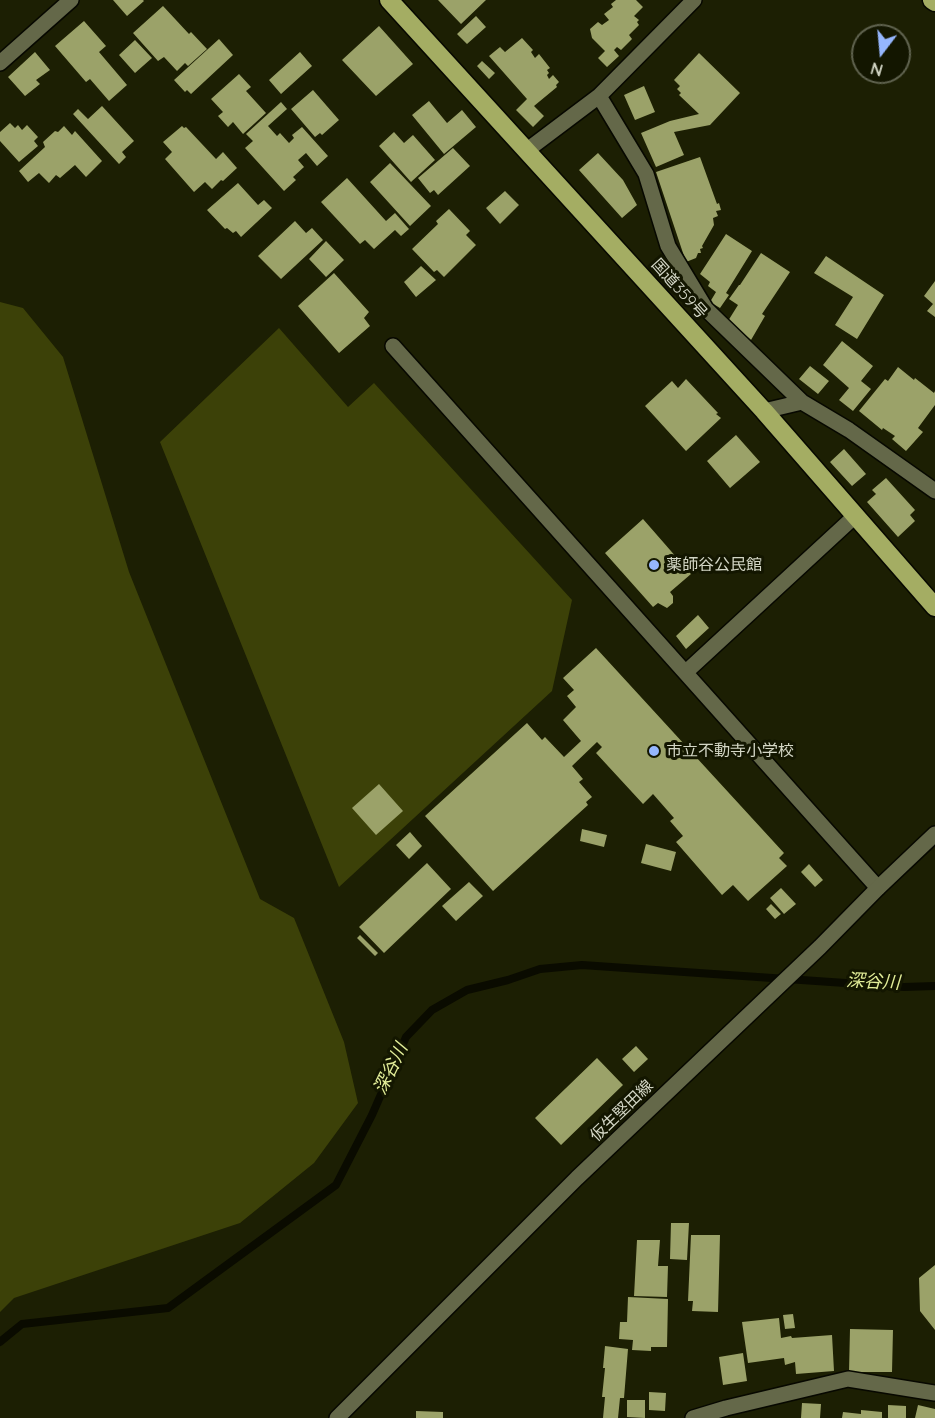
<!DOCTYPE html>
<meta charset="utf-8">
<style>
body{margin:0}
#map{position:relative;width:935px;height:1418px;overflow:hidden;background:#1c1f03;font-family:Quicksand,sans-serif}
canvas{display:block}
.north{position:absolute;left:851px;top:24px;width:60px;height:60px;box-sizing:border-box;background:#131600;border:2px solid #60634f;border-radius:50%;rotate:196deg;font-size:16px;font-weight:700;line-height:24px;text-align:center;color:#d3d6c5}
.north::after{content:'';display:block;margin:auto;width:21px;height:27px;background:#95b6fd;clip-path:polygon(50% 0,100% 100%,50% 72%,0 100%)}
</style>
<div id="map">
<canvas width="935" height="1418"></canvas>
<div class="north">N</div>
</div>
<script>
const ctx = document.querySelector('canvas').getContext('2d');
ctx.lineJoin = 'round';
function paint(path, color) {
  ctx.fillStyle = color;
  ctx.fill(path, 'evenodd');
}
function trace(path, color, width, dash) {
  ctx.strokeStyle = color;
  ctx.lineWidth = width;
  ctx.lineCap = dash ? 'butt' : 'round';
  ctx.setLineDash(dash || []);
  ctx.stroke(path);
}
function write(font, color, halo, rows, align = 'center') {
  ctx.font = font + ' Quicksand,"Noto Sans JP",sans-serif';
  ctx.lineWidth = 6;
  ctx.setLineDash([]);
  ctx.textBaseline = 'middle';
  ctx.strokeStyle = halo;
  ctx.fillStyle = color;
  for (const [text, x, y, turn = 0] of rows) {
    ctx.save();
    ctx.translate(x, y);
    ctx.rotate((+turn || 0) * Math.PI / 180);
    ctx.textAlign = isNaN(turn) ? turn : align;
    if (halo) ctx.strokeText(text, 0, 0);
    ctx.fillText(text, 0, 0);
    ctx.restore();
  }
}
paint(new Path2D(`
 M0,302L23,308L63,357L129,572L260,899L294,918L344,1042L358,1103L314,1163L240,1223L14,1298L0,1312Z
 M279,328L348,407L374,383L572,600L552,691L339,887L160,442Z`), '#3c4108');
trace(new Path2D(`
 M0,1342L22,1324L168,1308L336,1185L372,1115L406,1037L432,1010L467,990L508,980L540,969L582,965L904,987L935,986`), '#0a0b00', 8);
paint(new Path2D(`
 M113,0H143L144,1L127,16Z
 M438,0H486L461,24Z
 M616,0H636L643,7L634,16L639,20L637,22L639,25L629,35L632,39L621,50L617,47L614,50L619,56L607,67L598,58L605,51L592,38L590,29L598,22L602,25L609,20L604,14L613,7L611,4Z
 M163,6L189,34L191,32L207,49L188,66L185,63L177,71L164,57L158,61L133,33Z
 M476,16L486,27L467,44L457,34Z
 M84,21L106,46L99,52L127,85L109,101L90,79L86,82L55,46Z
 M379,26L413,64L376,96L342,60Z
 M522,38L533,50L531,52L535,58L539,54L550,68L547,70L549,73L547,75L549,79L553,75L559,82L556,85L557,87L534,106L544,116L533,127L516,110L527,99L489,56L500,47L505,52Z
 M219,39L233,55L191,94L187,90L185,92L174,80Z
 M135,40L152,58L135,73L119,55Z
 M35,52L50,70L36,80L40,84L25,96L8,77Z
 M300,52L312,66L281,94L269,80Z
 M699,53L740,93L710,125L674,132L684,155L656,167L641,133L670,121L699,114L679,95L681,93L677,89L680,86L674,80Z
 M482,61L495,73L489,79L477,66Z
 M239,74L251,87L246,91L266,113L243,134L233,122L228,127L218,116L223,112L211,99Z
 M644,86L655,112L635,120L624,95Z
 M313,90L339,120L322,135L320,133L315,137L291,109Z
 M429,101L447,123L462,110L476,127L444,154L412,115Z
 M281,102L287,109L268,126L277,136L280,133L289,143L294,138L292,135L302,127L328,156L317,166L306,153L298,160L304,167L293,177L296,180L284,191L245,148L253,141L246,134Z
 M102,106L134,141L122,152L126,157L119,164L73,114L78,109L88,119Z
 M10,123L15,128L18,125L22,130L27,125L38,137L34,141L38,146L19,162L0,141V132Z
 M64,126L72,135L75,131L102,161L86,177L75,165L60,178L56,175L49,183L39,173L28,182L19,171L45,147L43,142L55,131L58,132Z
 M182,126L184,128L186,127L216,159L223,152L237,168L223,181L221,180L212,189L205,182L194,192L165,159L172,152L163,142Z
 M394,132L404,143L413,135L435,160L411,182L379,146Z
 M453,148L470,166L438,195L434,190L430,193L418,178Z
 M598,153L623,180L637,205L622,218L579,170Z
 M700,157L717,204L719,203L721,210L716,211L718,216L713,218L714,225L702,246L703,248L700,249L701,253H698L696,258L686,262L656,172Z
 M390,163L431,206L410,226L370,182Z
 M347,178L386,221L395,213L409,229L401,236L395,230L374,249L365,240L360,244L321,202Z
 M238,183L258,205L264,200L272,208L241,237L236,231L233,233L227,228L225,229L207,210Z
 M505,191L519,205L500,224L486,208Z
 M449,209L470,231L466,235L476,245L444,277L437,270L434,272L412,249L438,224L436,221Z
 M295,221L306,233L312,228L323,240L281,279L258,256Z
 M726,234L752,251L726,293L729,295L720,308L710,302L716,292L708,286L710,282L700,274Z
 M326,241L344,260L326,277L309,259Z
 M761,253L790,272L762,314L765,316L751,340L728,321L738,305L729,299L739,285H740Z
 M826,256L884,295L857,339L835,325L853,297L814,273Z
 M421,266L436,280L416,297L404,282Z
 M334,273L369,312L364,318L370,326L339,353L298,306Z
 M935,281V317L927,311L933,304L924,296Z
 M842,341L873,366L861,381L871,389L853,411L839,400L849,388L823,365Z
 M810,366L829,381L818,394L799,379Z
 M898,367L914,380L915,378L934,393L935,391V405L918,428L923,432L906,451L892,439L895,436L883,428L882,430L859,411L885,379L888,381Z
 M686,379L718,413L716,414L721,418L686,451L645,406L672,381L678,388Z
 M736,435L760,462L730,488L707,461Z
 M844,449L866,474L852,486L830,462Z
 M886,478L915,510L910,515L915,521L898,537L867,502L876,494L872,490Z
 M643,519L691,574L670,592L673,596V603L667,608L658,603L653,607L605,553Z
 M698,615L709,628L686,649L676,636Z
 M596,648L784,853L779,858L787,866L748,901L733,885L722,895L676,842L683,836L670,821L674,818L653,794L643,804L596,753L602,747L597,742L572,766L583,779L579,782L592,797L586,802L588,805L493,891L425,816L527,723L542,740L545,737L564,757L581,741L563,720L576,707L567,696L574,690L563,678Z
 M379,784L403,811L376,835L352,808Z
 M582,829L607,835L604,847L580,841Z
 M410,832L422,846L409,859L396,845Z
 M646,844L676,852L671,871L641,863Z
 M427,863L451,889L384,953L359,927Z
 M809,864L823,880L815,887L801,872Z
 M469,882L483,896L456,921L442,906Z
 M781,888L796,904L784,914L770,898Z
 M771,904L781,914L775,919L766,909Z
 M360,935L378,953L375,956L357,938Z
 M636,1046L648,1059L634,1072L622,1059Z
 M597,1058L623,1085L561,1145L535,1118Z
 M671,1223H689L687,1260L670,1259Z
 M691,1235H720L718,1312L692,1311L693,1301H688Z
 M637,1240H660L658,1266H668L667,1297L634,1296Z
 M935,1265V1330L920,1311L919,1278Z
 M628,1297L668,1299L667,1347H651V1351L632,1350L633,1340L619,1339L620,1322H627Z
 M793,1314L795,1328L785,1329L783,1315Z
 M779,1318L781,1338L791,1336L792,1338L832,1335L834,1371L796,1374L795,1362L785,1365L784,1358L748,1363L742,1322Z
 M850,1329L893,1330L892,1372H849Z
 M605,1346L628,1349L624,1398H620L618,1418H603L605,1397H602L605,1368H603Z
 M743,1353L747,1381L723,1385L719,1357Z
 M649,1392L666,1393L665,1411L649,1410Z
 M627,1400H645V1418L627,1417Z
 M802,1403L821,1404L820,1418H801Z
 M888,1405L906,1406V1418H888Z
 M918,1405L935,1409V1418H915Z
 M861,1410L882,1412V1418H842L843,1412L861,1414Z
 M416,1411L443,1412V1418H416Z`), '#9ba269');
const street = new Path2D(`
 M0,63L71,0
 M599,96L646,174L668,246L706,309L802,402
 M526,151L599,96L694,0
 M393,346L878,888
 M764,411L802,402L849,430L935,491
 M686,672L855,516
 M693,1418L726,1408L848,1379L935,1393`);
const secondary = new Path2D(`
 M337,1418L577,1178L820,947L878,888L935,834`);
const highway = new Path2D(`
 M389,0L764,411L935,607
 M932,0L935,2`);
trace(street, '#070800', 18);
trace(secondary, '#070800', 18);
trace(highway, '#070800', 21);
trace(street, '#646849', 15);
trace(secondary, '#646849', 15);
trace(highway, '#a4ad63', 18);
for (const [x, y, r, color] of [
 [654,565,6,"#95b6fd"],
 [654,751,6,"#95b6fd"]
]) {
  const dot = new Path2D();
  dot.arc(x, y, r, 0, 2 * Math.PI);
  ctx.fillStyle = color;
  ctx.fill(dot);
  trace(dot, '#131600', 2);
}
write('16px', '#d3d6c5', '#131600', [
 ["国道359号",679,289,48],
 ["仮生堅田線",622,1111,-44]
]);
write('16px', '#d3d6c5', '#131600', [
 ["薬師谷公民館",666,565],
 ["市立不動寺小学校",666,751]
], 'left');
write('italic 18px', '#e2ed98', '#131600', [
 ["深谷川",873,982,3],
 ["深谷川",391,1069,-64]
]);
</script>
